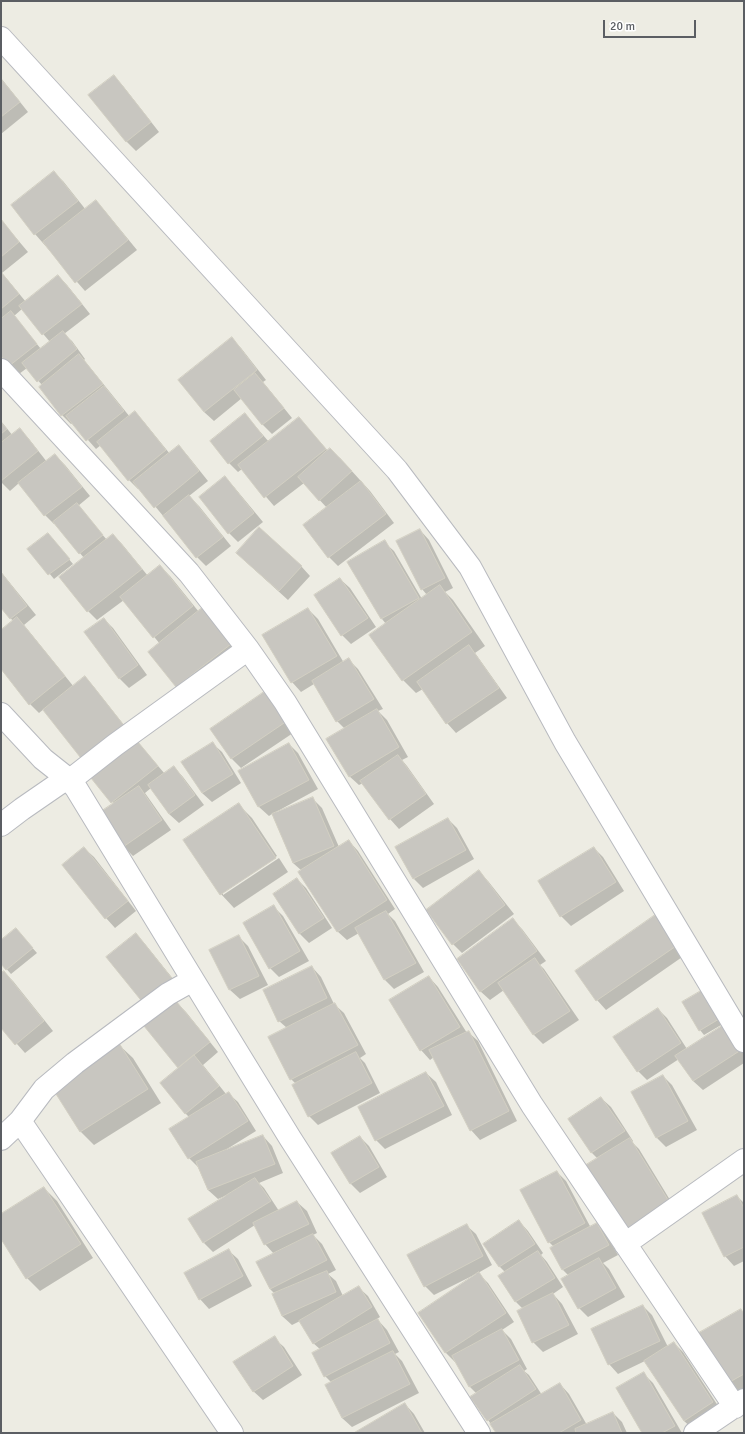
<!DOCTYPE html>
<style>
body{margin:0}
#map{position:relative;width:745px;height:1434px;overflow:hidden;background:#edece3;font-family:Signika,sans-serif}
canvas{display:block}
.frame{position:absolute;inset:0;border:2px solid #5b5e63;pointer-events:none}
.scale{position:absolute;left:603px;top:20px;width:93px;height:18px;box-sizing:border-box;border:2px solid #5b5e63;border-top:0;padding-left:5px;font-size:12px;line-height:14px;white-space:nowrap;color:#5b5e63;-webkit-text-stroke:3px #fff;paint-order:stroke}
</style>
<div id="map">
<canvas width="745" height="1434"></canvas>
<div class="frame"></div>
<div class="scale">20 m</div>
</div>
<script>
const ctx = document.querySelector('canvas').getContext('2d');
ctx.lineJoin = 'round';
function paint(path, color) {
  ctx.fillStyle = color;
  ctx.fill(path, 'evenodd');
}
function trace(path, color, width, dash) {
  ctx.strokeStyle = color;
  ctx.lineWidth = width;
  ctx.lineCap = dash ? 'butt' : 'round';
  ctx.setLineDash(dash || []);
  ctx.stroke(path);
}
paint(new Path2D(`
 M114,77L123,86L159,132L136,151L126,141Z
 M1,78L28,112L1,134Z
 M53,172L63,181L86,210L96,201L105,211L137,250L85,291L35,234Z
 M1,220L28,252L2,273L26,302L58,276L67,285L90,314L64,334L72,341L85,359L84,360L130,417L135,413L144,422L170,454L179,446L188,456L208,481L189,496L199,506L231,546L206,566L197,557L140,488L138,489L129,480L101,445L96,449L73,423L71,424L62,415L40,387L42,385L27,368L19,374L1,354ZM22,309L50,342L41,349L14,316Z
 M232,339L241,348L266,380L263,382L292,418L272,434L263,425L242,398L214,421L204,412Z
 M245,414L269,442L299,418L328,451L340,458L370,491L394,523L338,566L329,557L327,508L304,483L274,506L242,469L238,472L229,463Z
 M1,421L13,436L20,430L29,439L47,462L55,455L65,465L90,496L78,506L107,540L113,535L122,544L148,576L160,566L170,576L199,612L202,610L212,619L240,654L177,687L149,652L160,644L124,600L97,620L88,611L84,558L56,524H54L45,515L19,483L10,491L1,482Z
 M225,478L234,487L263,522L238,542L229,533Z
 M420,530L429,540L453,588L445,592L453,600L485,646L475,653L507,698L456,733L447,723L423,689L416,693L403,680L386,624L382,619L348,562L384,542L394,551L422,599L427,595L422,589Z
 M48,534L73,564L54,579L29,549Z
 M246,562L301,566L310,576L288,600Z
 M1,572L36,615L24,625L74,687L85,677L94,687L134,738L165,774L174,767L183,777L204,805L179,823L169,814L151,788L145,793L171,830L133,856L124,847L114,804L88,773L93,769L44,709L39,713L30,704L1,668V631L13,621L1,607Z
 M340,579L350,588L376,627L351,644L342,635Z
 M308,609L318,619L344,663L349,660L358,669L383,709L378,711L387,720L408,757L402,760L407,766L434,804L399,829L390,819L363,783L359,785L349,776L345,729L337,721L314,684L301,692L292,682Z
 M104,619L113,628L147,675L129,688L120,679L86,633Z
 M266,692L296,731L241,768L232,759L212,729Z
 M212,743L222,752L241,783L212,802L202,793Z
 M289,744L298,753L318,789L276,812L277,813L313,799L322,808L339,847L349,841L358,851L395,909L388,914L395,921L424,972L394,989L385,980L359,933L347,940L337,931L302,871L293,863L272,814L269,816L259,807L239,771Z
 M239,805L252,818L277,856L223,892V895L279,858L288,872L234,908L221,894Z
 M448,819L457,828L474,859L423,888L414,879Z
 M84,848L94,857L136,911L115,928L106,918Z
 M594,848L603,857L624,891L571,926L561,916L539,882Z
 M479,872L488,881L514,914L462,953L453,944Z
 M297,879L306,888L332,928L309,943L300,934L274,894Z
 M274,907L283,916L309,961L279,977L270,968Z
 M658,914L688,953L606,1010L597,1000L577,971Z
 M513,920L522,929L546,961L540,965L544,969L579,1020L543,1044L534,1035L504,990L490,1000L480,991Z
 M20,934L37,953L11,974L1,963V942Z
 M136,935L145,944L182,990L154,1013Z
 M239,937L248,946L268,985L240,999L230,990L211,950Z
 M312,967L321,977L334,1004L344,1013L366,1054L360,1058L365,1063L380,1093L318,1125L309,1116L296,1084L291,1079L287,1028L279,1021Z
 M4,972L13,981L53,1031L25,1053L1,1026V975Z
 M429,977L438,987L467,1033L468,1032L478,1041L517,1121L480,1140L471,1130L434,1057L430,1060L421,1050Z
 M176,1002L186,1012L218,1052L203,1065L226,1094L228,1093L238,1102L256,1131L227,1149V1150L263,1136L272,1146L283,1173L259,1183L264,1188L279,1211L297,1202L307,1211L317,1233L313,1235L322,1244L336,1270L328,1274L336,1281L343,1296L358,1287L368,1296L380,1317L377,1319L387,1330L399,1352L395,1354L402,1361L419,1393L352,1427L342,1418L332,1383L325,1376L321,1350L313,1343L300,1321L292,1325L282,1316L275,1294L270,1289L257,1263L274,1254L265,1244L255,1225L213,1252L204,1243L226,1197L225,1196L218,1199L208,1190L198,1167L189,1158V1117L185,1113L180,1068L146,1027Z
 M683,1003L728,1021L704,1035L700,1030Z
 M658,1009L667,1018L687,1049L744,1044V1063L703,1090L693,1081L679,1059L647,1080L638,1071Z
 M119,1045L133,1058L161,1103L94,1145L80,1131Z
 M426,1073L436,1082L452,1115L385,1149L376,1140Z
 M663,1076L672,1085L697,1130L666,1147L657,1138L632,1093Z
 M601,1098L611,1107L633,1141L632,1142L639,1149L681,1218L639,1244L598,1159L592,1153L569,1119Z
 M360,1137L369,1146L387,1177L360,1193L351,1184L332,1154Z
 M557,1172L566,1181L591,1228L596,1224L606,1234L618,1255L603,1263L609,1269L625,1297L588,1317L579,1308L569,1276L563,1270L552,1249L554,1247L549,1242Z
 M44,1188L57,1201L93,1258L40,1291L27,1278L1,1237V1215Z
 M737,1196L744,1203V1261L734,1266L725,1256Z
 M519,1221L528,1231L543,1253L541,1255L547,1262L563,1287L553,1294L562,1304L578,1334L543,1352L533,1342L518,1311L523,1309L516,1302L500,1276L505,1272L500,1267L484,1244Z
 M466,1225L476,1234L492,1265L478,1273L488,1283L514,1322L502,1330L511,1339L527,1369L524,1371L529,1375L542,1395L560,1384L569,1394L587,1425L613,1413L622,1422L627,1433H497L488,1420L477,1394L469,1386L456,1361L455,1362L446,1353L419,1313L477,1275L476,1274L434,1295L425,1286Z
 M228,1250L238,1259L252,1286L209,1309L200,1299Z
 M643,1306L652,1315L668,1347L674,1343L683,1352L722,1412L694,1430L684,1421L645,1361L618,1374L609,1364Z
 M741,1310L744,1313V1389L736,1393L727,1384Z
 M274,1338L284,1347L302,1375L263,1400L253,1391Z
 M644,1374L653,1383L682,1433H643Z
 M405,1404L414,1414L425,1433H355Z`), '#0003');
const building = new Path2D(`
 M114,75L151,122L126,142L88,95Z
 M1,79L20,102L1,117Z
 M54,171L78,201L34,235L11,205Z
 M96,200L128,240L75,283L43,242Z
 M1,219L19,242L1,257Z
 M1,272L19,294L1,309Z
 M58,275L82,304L42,335L19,306Z
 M11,311L37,344L9,366L1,356V319Z
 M63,331L77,349L37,382L22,363Z
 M232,337L257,370L204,412L178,380Z
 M79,354L103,384L61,416L39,387Z
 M255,373L284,408L262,425L234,390Z
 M104,386L124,411L86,441L66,416Z
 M135,411L166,450L128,481L97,442Z
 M245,413L263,436L228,464L210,441Z
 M299,417L326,449L264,498L238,465Z
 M1,422L7,429L1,434Z
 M20,428L38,451L1,481V443Z
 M179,445L199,471L154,508L133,482Z
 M330,448L352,471L319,501L298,477Z
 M55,454L82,487L44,516L18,483Z
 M225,476L254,513L228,534L199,497Z
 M361,481L386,514L328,558L303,525Z
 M189,495L223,537L196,558L163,516Z
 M77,503L103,535L79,554L53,522Z
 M259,527L302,566L279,591L236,553Z
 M420,529L445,578L421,590L396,541Z
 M48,533L70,559L48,575L27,549Z
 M113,534L142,569L87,612L59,577Z
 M385,540L419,598L381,619L347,562Z
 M160,565L193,606L153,638L120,597Z
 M1,572L27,606L10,619L1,608Z
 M340,578L368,618L341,636L314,595Z
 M440,585L472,632L402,681L369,635Z
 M202,608L231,644L176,687L148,652Z
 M308,608L337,656L291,683L262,635Z
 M17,617L65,676L29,705L1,669V630Z
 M104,618L138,665L119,679L84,632Z
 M469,645L499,688L446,724L417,682Z
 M349,658L374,699L336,722L312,681Z
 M85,676L126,728L84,762L43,710Z
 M267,690L287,721L231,759L210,729Z
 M377,709L399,747L349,777L326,739Z
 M133,736L158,766L111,803L87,773Z
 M213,742L233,774L202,793L181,762Z
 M289,743L309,780L258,807L238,771Z
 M398,755L426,794L389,820L360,781Z
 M174,766L195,795L169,814L148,785Z
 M139,786L162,820L123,847L99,813Z
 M313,797L334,846L293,863L272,814Z
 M239,803L276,858L220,895L183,840Z
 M448,818L466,850L413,879L395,847Z
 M349,840L387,900L337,932L298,872Z
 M84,847L128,901L105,919L62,865Z
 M594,847L616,882L560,917L538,881Z
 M479,870L505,905L452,945L426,910Z
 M297,878L324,918L299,934L273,894Z
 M274,905L300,951L269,969L243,923Z
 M386,911L416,963L384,980L355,928Z
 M658,913L679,944L596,1001L575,971Z
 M513,918L537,951L480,992L457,959Z
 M16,928L33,948L6,970L1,964V940Z
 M136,933L174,981L144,1004L106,957Z
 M239,935L259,976L229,990L209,950Z
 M535,958L570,1011L533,1035L498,983Z
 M312,966L327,998L278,1022L263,990Z
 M4,971L44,1021L15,1045L1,1028V973Z
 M429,976L460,1027L420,1051L389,1000Z
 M706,988L724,1016L699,1031L682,1002Z
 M176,1001L210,1042L178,1068L144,1026Z
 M335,1003L358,1045L290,1080L268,1037Z
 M658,1008L681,1043L637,1072L613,1037Z
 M728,1022L744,1048L693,1081L675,1056Z
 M469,1031L509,1111L470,1131L429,1050Z
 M119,1043L148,1089L80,1132L51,1086Z
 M356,1052L372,1083L308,1117L292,1085Z
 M194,1055L219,1086L185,1114L160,1083Z
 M426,1072L444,1106L375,1141L358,1107Z
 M663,1075L688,1121L656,1138L631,1092Z
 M229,1092L248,1121L188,1159L169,1129Z
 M601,1097L625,1131L591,1153L568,1119Z
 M263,1135L275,1164L208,1190L196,1162Z
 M360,1136L379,1167L350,1184L331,1153Z
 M630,1138L673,1208L629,1235L586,1165Z
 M557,1171L585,1223L548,1243L520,1190Z
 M255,1178L271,1201L203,1243L188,1219Z
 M44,1187L81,1244L26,1279L1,1239V1214Z
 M737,1195L744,1208V1247L724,1257L702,1213Z
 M297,1201L309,1224L264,1245L253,1223Z
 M519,1220L535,1244L499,1267L483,1244Z
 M597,1223L609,1245L562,1270L550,1248Z
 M467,1224L483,1256L424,1287L407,1255Z
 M313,1234L327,1260L270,1289L256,1262Z
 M229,1249L243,1276L199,1300L184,1273Z
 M538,1251L555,1278L515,1302L498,1276Z
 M599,1258L616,1288L578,1309L561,1279Z
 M327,1271L336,1292L282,1316L272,1294Z
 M479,1272L506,1313L445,1353L418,1313Z
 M359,1286L372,1307L313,1344L299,1321Z
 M553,1293L569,1325L532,1343L517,1311Z
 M643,1305L660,1341L608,1365L591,1329Z
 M741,1309L744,1314V1374L726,1384L697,1334Z
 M378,1319L390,1343L324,1377L312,1353Z
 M502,1329L519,1360L469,1387L452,1356Z
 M275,1336L293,1366L253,1392L233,1362Z
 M674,1342L713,1402L684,1421L644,1361Z
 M393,1351L410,1384L342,1418L325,1385Z
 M520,1365L536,1389L487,1421L470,1397Z
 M644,1372L675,1426L662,1433H642L616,1388Z
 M560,1383L581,1420L559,1433H496L490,1424Z
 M405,1403L422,1433H354Z
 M613,1412L622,1433H576L575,1429Z`);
paint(building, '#c8c6c0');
trace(building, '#d2cfc2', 1);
const minor = new Path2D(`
 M1,38L397,470L470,567L565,742L744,1041
 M1,370L189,573L248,649L285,702L532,1105L735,1407
 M1,714L43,759L67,778L76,788L193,980
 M69,781L115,745L248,649
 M1,825L22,809L67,778
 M20,1121L232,1433
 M1,1139L20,1121L44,1089L75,1063L168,994L193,980L290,1138L479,1433
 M625,1244L744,1160
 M695,1433L744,1400`);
trace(minor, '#b8babf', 24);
trace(minor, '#fff', 22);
</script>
